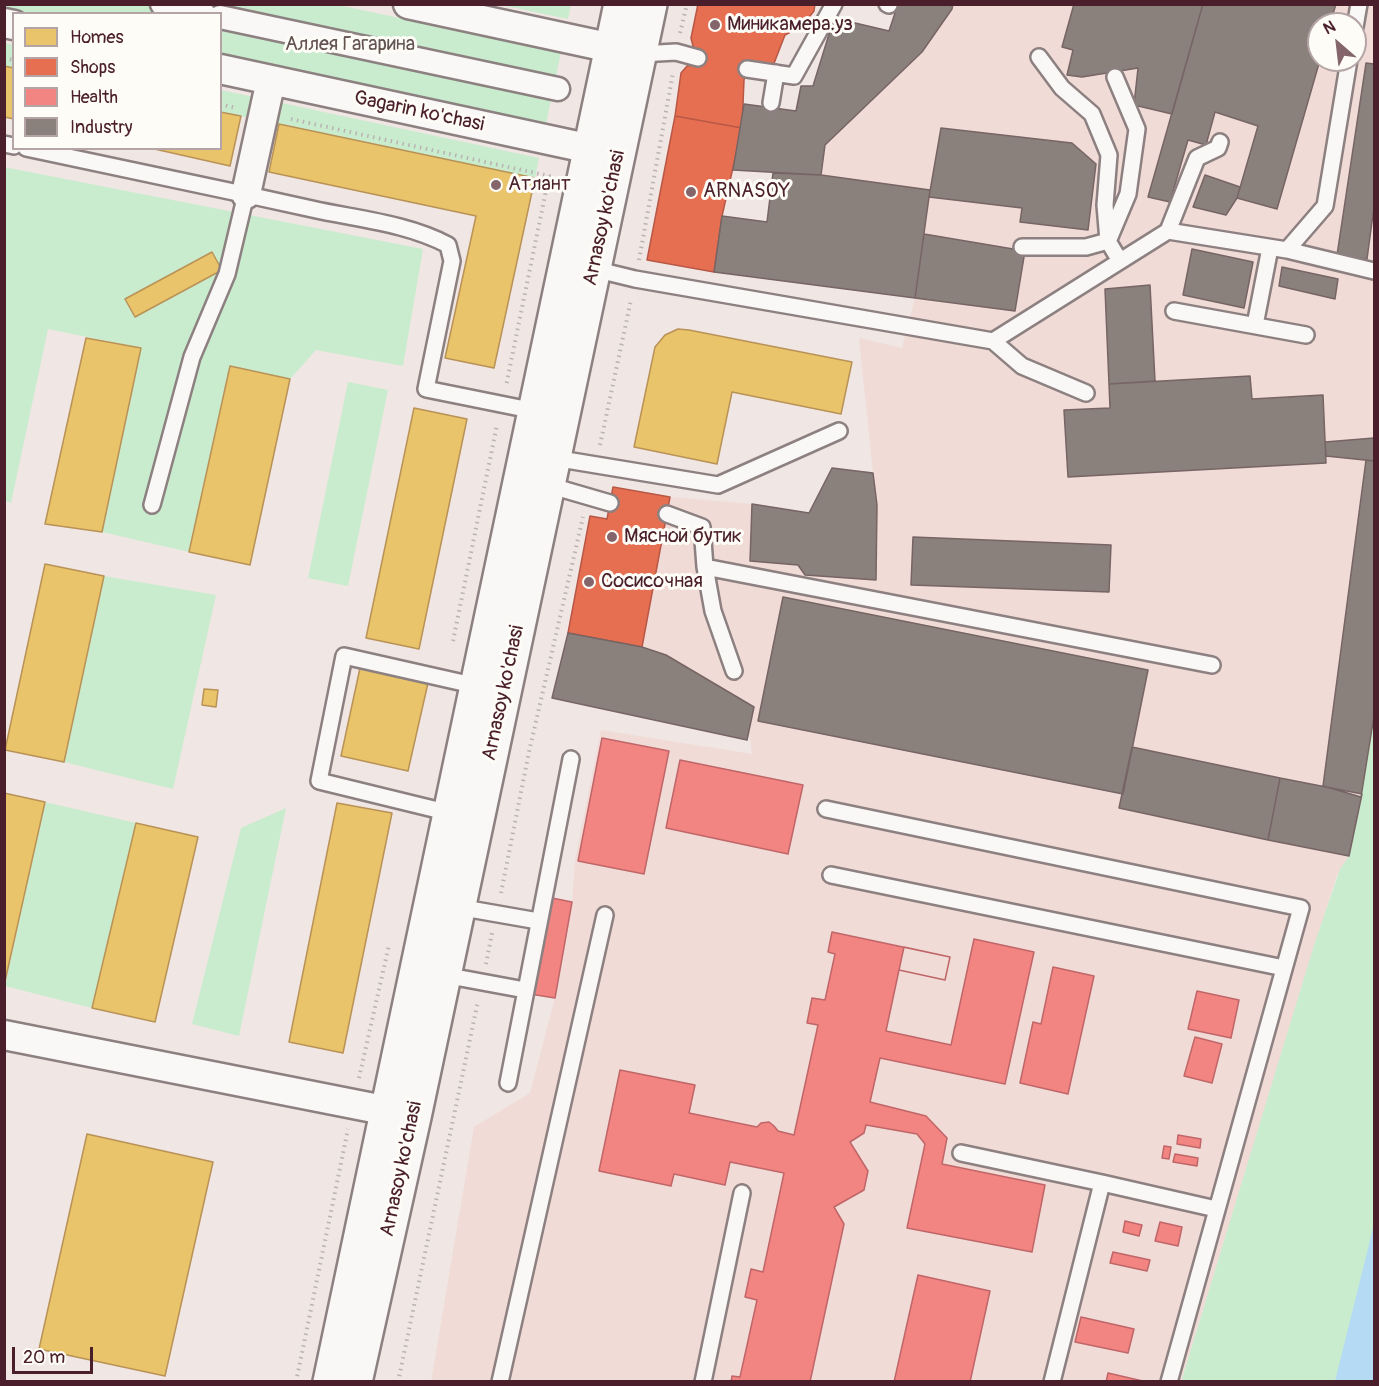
<!DOCTYPE html>
<meta charset="utf-8">
<style>
body{margin:0}
#map{position:relative;width:1379px;height:1386px;overflow:hidden;background:#f0e6e3;font-family:Pangolin,sans-serif}
canvas{display:block}
.frame{position:absolute;inset:0;border:6px solid #4a1f2b;pointer-events:none}
.legend{position:absolute;left:12px;top:12px;width:210px;height:138px;box-sizing:border-box;background:#fdfcf7;border:2px solid #b5a4a5;margin:0;padding:8px 10px;list-style:none;font-size:18px;color:#4a1f2b}
.legend li{display:flex;align-items:center;gap:12px;height:30px}
.legend b{width:30px;border:2px solid #b5a4a5}
.north{position:absolute;left:1307px;top:12px;width:60px;height:60px;box-sizing:border-box;background:#fdfcf7;border:2px solid #b5a4a5;border-radius:50%;rotate:332deg;font-size:16px;font-weight:700;line-height:24px;text-align:center;color:#4a1f2b}
.north::after{content:'';display:block;margin:auto;width:21px;height:27px;background:#84656b;clip-path:polygon(50% 0,100% 100%,50% 72%,0 100%)}
.scale{position:absolute;left:12px;top:1347px;width:81px;height:27px;box-sizing:border-box;border:3px solid #4a1f2b;border-top:0;padding-left:8px;font-size:18px;line-height:21px;white-space:nowrap;color:#4a1f2b;-webkit-text-stroke:4px #fdfcf7;paint-order:stroke}
</style>
<div id="map">
<canvas width="1379" height="1386"></canvas>
<div class="frame"></div>
<ul class="legend">
<li><b style="height:16px;background:#e9c46a"></b>Homes</li>
<li><b style="height:16px;background:#e76f51"></b>Shops</li>
<li><b style="height:16px;background:#f28482"></b>Health</li>
<li><b style="height:16px;background:#8a817c"></b>Industry</li>
</ul>
<div class="north">N</div>
<div class="scale">20 m</div>
</div>
<script>
const ctx = document.querySelector('canvas').getContext('2d');
ctx.lineJoin = 'round';
function paint(path, color) {
  ctx.fillStyle = color;
  ctx.fill(path, 'evenodd');
}
function trace(path, color, width, dash) {
  ctx.strokeStyle = color;
  ctx.lineWidth = width;
  ctx.lineCap = dash ? 'butt' : 'round';
  ctx.setLineDash(dash || []);
  ctx.stroke(path);
}
function write(font, color, halo, rows, align = 'center') {
  ctx.font = font + ' Pangolin,sans-serif';
  ctx.lineWidth = 6;
  ctx.setLineDash([]);
  ctx.textBaseline = 'middle';
  ctx.strokeStyle = halo;
  ctx.fillStyle = color;
  for (const [text, x, y, turn = 0] of rows) {
    ctx.save();
    ctx.translate(x, y);
    ctx.rotate((+turn || 0) * Math.PI / 180);
    ctx.textAlign = isNaN(turn) ? turn : align;
    if (halo) ctx.strokeText(text, 0, 0);
    ctx.fillText(text, 0, 0);
    ctx.restore();
  }
}
paint(new Path2D(`
 M951,5H1374V716L1349,856L1336,877L1181,1381L431,1382L474,1127L530,1093L555,998L572,902L575,860L601,730L752,754L749,730L754,707L666,655L642,647L670,497L752,504L809,513L832,468L873,473L859,338L902,348L915,298L930,190L821,175L825,145L922,52L948,15ZM1319,24H1355V60H1319Z`), '#f0dbd6');
paint(new Path2D(`
 M5,4L338,5L561,52L546,124L221,54L220,14H29L5,8Z
 M501,5L571,4V5L568,19Z
 M5,43L13,45V68L5,66Z
 M221,90L539,158L535,178L221,112Z
 M4,167L423,249L403,366L316,350L290,379L230,366L189,552L102,532L141,348L48,329L11,503L5,501Z
 M348,382L388,390L348,586L308,578Z
 M104,576L216,595L173,789L64,762Z
 M1374,717V1381L1181,1382L1315,942L1340,869L1349,856Z
 M45,802L136,823L92,1008L5,986Z
 M286,808L239,1036L192,1024L241,828Z`), '#caecce');
paint(new Path2D(`
 M1374,1224V1381H1335Z`), '#b5dbf4');
const homes = new Path2D(`
 M4,66L14,68V119L4,117Z
 M220,112L241,116L230,166L150,148H220Z
 M279,124L535,178L494,368L445,358L476,216L269,172Z
 M212,252L222,270L135,317L125,299Z
 M678,329L689,330L852,362L841,414L732,392L717,464L634,447L655,347L665,335Z
 M86,338L141,348L102,532L45,524Z
 M230,366L290,379L250,565L189,552Z
 M414,408L467,419L419,649L366,638Z
 M45,564L104,576L64,762L5,750Z
 M360,668L428,683L408,771L341,756Z
 M204,689L218,690L216,707L202,705Z
 M4,793L45,802L4,986Z
 M337,803L392,813L343,1053L289,1042Z
 M136,823L198,837L155,1022L92,1008Z
 M87,1134L213,1162L165,1376L39,1349Z`);
paint(homes, '#e9c46a');
trace(homes, '#b99257', 1.5);
const shops = new Path2D(`
 M698,4H815L814,11L802,26L785,35L773,66L748,63L744,80L742,128L675,116L681,73L687,66L696,64L700,52L693,46L691,38Z
 M675,116L742,128L722,216L714,272L647,260Z
 M613,487L670,497L642,647L568,633L590,516L607,519Z`);
paint(shops, '#e76f51');
trace(shops, '#b85746', 1.5);
const health = new Path2D(`
 M602,738L669,751L644,874L578,861Z
 M680,760L803,785L788,854L666,828Z
 M547,897L572,902L555,998L530,994Z
 M832,932L950,957L945,980L899,970L886,1031L951,1045L974,939L1034,952L1005,1084L880,1058L870,1102L926,1116L947,1138L942,1164L1045,1185L1032,1252L907,1228L925,1144L917,1134L866,1125L864,1133L850,1142L868,1171L864,1190L834,1207L844,1224L810,1382H731L732,1376L740,1377L757,1300L745,1297L751,1269L763,1272L784,1173L730,1162L725,1185L674,1174L671,1186L599,1171L620,1070L695,1085L689,1113L757,1127L761,1123L769,1122L774,1126L778,1131L794,1135L818,1025L807,1023L812,998L825,1000L835,954L828,952Z
 M904,947L950,957L945,980L899,970Z
 M1053,967L1094,976L1068,1094L1020,1083L1033,1022L1041,1024Z
 M1197,991L1239,1000L1231,1038L1188,1029Z
 M1195,1037L1222,1044L1212,1083L1184,1076Z
 M1178,1135L1201,1139L1200,1148L1177,1144Z
 M1164,1146L1171,1147L1169,1159L1162,1158Z
 M1175,1154L1198,1158L1197,1166L1173,1162Z
 M1125,1221L1142,1225L1139,1236L1123,1232Z
 M1160,1222L1182,1227L1178,1246L1155,1241Z
 M1113,1252L1150,1260L1147,1271L1110,1263Z
 M918,1275L990,1291L970,1382H894Z
 M1081,1317L1134,1329L1128,1353L1075,1342Z
 M1108,1373L1147,1382H1106Z`);
paint(health, '#f28482');
trace(health, '#c06668', 1.5);
const industry = new Path2D(`
 M898,4H953L952,9L922,52L825,145L821,175L733,170L744,104L796,111L801,86H813L834,18L889,31Z
 M1074,4H1203L1172,114L1134,105L1138,68L1082,77L1067,75L1073,50L1062,47Z
 M1203,4H1336L1330,24H1319L1320,60L1277,209L1237,198L1258,126L1215,112L1206,145L1188,140L1170,202L1148,197Z
 M1366,63L1374,64V207L1367,259L1337,255Z
 M941,128L1072,143L1096,164L1088,230L1020,222L1022,208L929,197Z
 M773,173L821,175L930,190L915,298L714,272L722,216L767,222Z
 M1205,175L1240,187L1237,198L1226,215L1193,207Z
 M924,234L1025,251L1015,311L915,298Z
 M1192,249L1253,262L1244,308L1183,295Z
 M1282,267L1338,279L1335,299L1279,286Z
 M1150,285L1155,381L1109,384L1105,289Z
 M1250,376L1252,399L1323,395L1326,463L1068,477L1064,410L1110,408L1109,384Z
 M1374,438V461L1326,456L1325,442Z
 M1366,460L1374,461V716L1361,797L1323,786Z
 M832,468L873,473L877,505L876,580L805,575L798,565L750,561L752,504L809,513Z
 M913,537L1111,545L1109,592L911,585Z
 M783,597L1148,670L1123,794L758,721Z
 M568,633L642,647L666,655L754,707L747,740L552,698Z
 M1132,747L1280,778L1268,840L1119,808Z
 M1280,778L1362,794L1349,856L1268,840Z`);
paint(industry, '#8a817c');
trace(industry, '#776464', 1.5);
const service = new Path2D(`
 M887,4L889,5
 M1355,27L1359,4
 M640,54L676,52L698,58
 M1039,57L1062,88L1092,114L1109,155L1105,205L1108,241L1120,261
 M747,69L794,76L834,4
 M771,103L776,73
 M4,144L14,146
 M26,148C122,168 217,188 312,209C356,219 407,223 448,245L452,261L426,389L535,411
 M1168,231L1197,158L1218,148L1220,142
 M1109,239L1128,194L1137,129L1115,77
 M1022,247H1086L1108,241
 M1287,250L1374,271
 M594,269L635,279L993,341L1168,231L1287,250L1325,206L1349,60
 M1174,311L1306,335
 M1255,325L1270,248
 M993,341L1022,366L1086,393
 M554,458L718,485L839,431
 M548,485L610,503
 M152,505L192,357L227,274L246,194
 M667,514L702,527L705,567L713,611L734,671
 M705,567L1212,665
 M826,809L1301,908L1169,1382
 M450,813L319,781L344,656L477,686
 M831,875L1284,968
 M458,907L538,921
 M444,975L525,990
 M508,1083L571,759
 M961,1153L1102,1183
 M500,1382L605,915
 M703,1382L742,1193
 M1052,1382L1102,1183L1216,1209`);
const pedestrian = new Path2D(`
 M162,4L204,14
 M220,17L558,89`);
const minor = new Path2D(`
 M408,4L612,48
 M4,23L14,25
 M220,69L591,149
 M246,194L271,80
 M4,1035L409,1115`);
const secondary = new Path2D(`
 M330,1382L621,4
 M355,1382L414,1117L650,4`);
trace(service, '#8d8081', 20);
trace(pedestrian, '#8d8081', 27);
trace(minor, '#8d8081', 33);
trace(secondary, '#8d8081', 38);
trace(new Path2D(`
 M680,33L687,4
 M4,58L14,60
 M220,104L236,108
 M291,119L549,176L506,386
 M639,260L673,73
 M600,445L631,300
 M453,641L497,425
 M501,893L529,752L583,517
 M486,964L492,933
 M359,1078L389,945
 M296,1382L348,1129
 M398,1382L478,1001`), '#b9b3b3', 4, [1.5, 4.5]);
trace(service, '#f9f8f6', 15);
trace(pedestrian, '#f9f8f6', 22);
trace(minor, '#f9f8f6', 28);
trace(secondary, '#f9f8f6', 33);
for (const [x, y, r, color] of [
 [715,25,6,"#84656b"],
 [496,185,6,"#84656b"],
 [691,192,6,"#84656b"],
 [612,537,6,"#84656b"],
 [589,582,6,"#84656b"]
]) {
  const dot = new Path2D();
  dot.arc(x, y, r, 0, 2 * Math.PI);
  ctx.fillStyle = color;
  ctx.fill(dot);
  trace(dot, '#fdfcf7', 2);
}
write('20px', '#4a1f2b', '#fdfcf7', [
 ["Миникамера.уз",727,25],
 ["Атлант",508,185],
 ["ARNASOY",703,192],
 ["Мясной бутик",624,537],
 ["Сосисочная",601,582]
], 'left');
write('20px', '#62534f', '#fdfcf7', [
 ["Аллея Гагарина",350,45]
]);
write('20px', '#4a1f2b', '#fdfcf7', [
 ["Gagarin ko'chasi",419,112,12],
 ["Arnasoy ko'chasi",605,218,-78],
 ["Arnasoy ko'chasi",504,693,-78],
 ["Arnasoy ko'chasi",402,1169,-78]
]);
</script>
